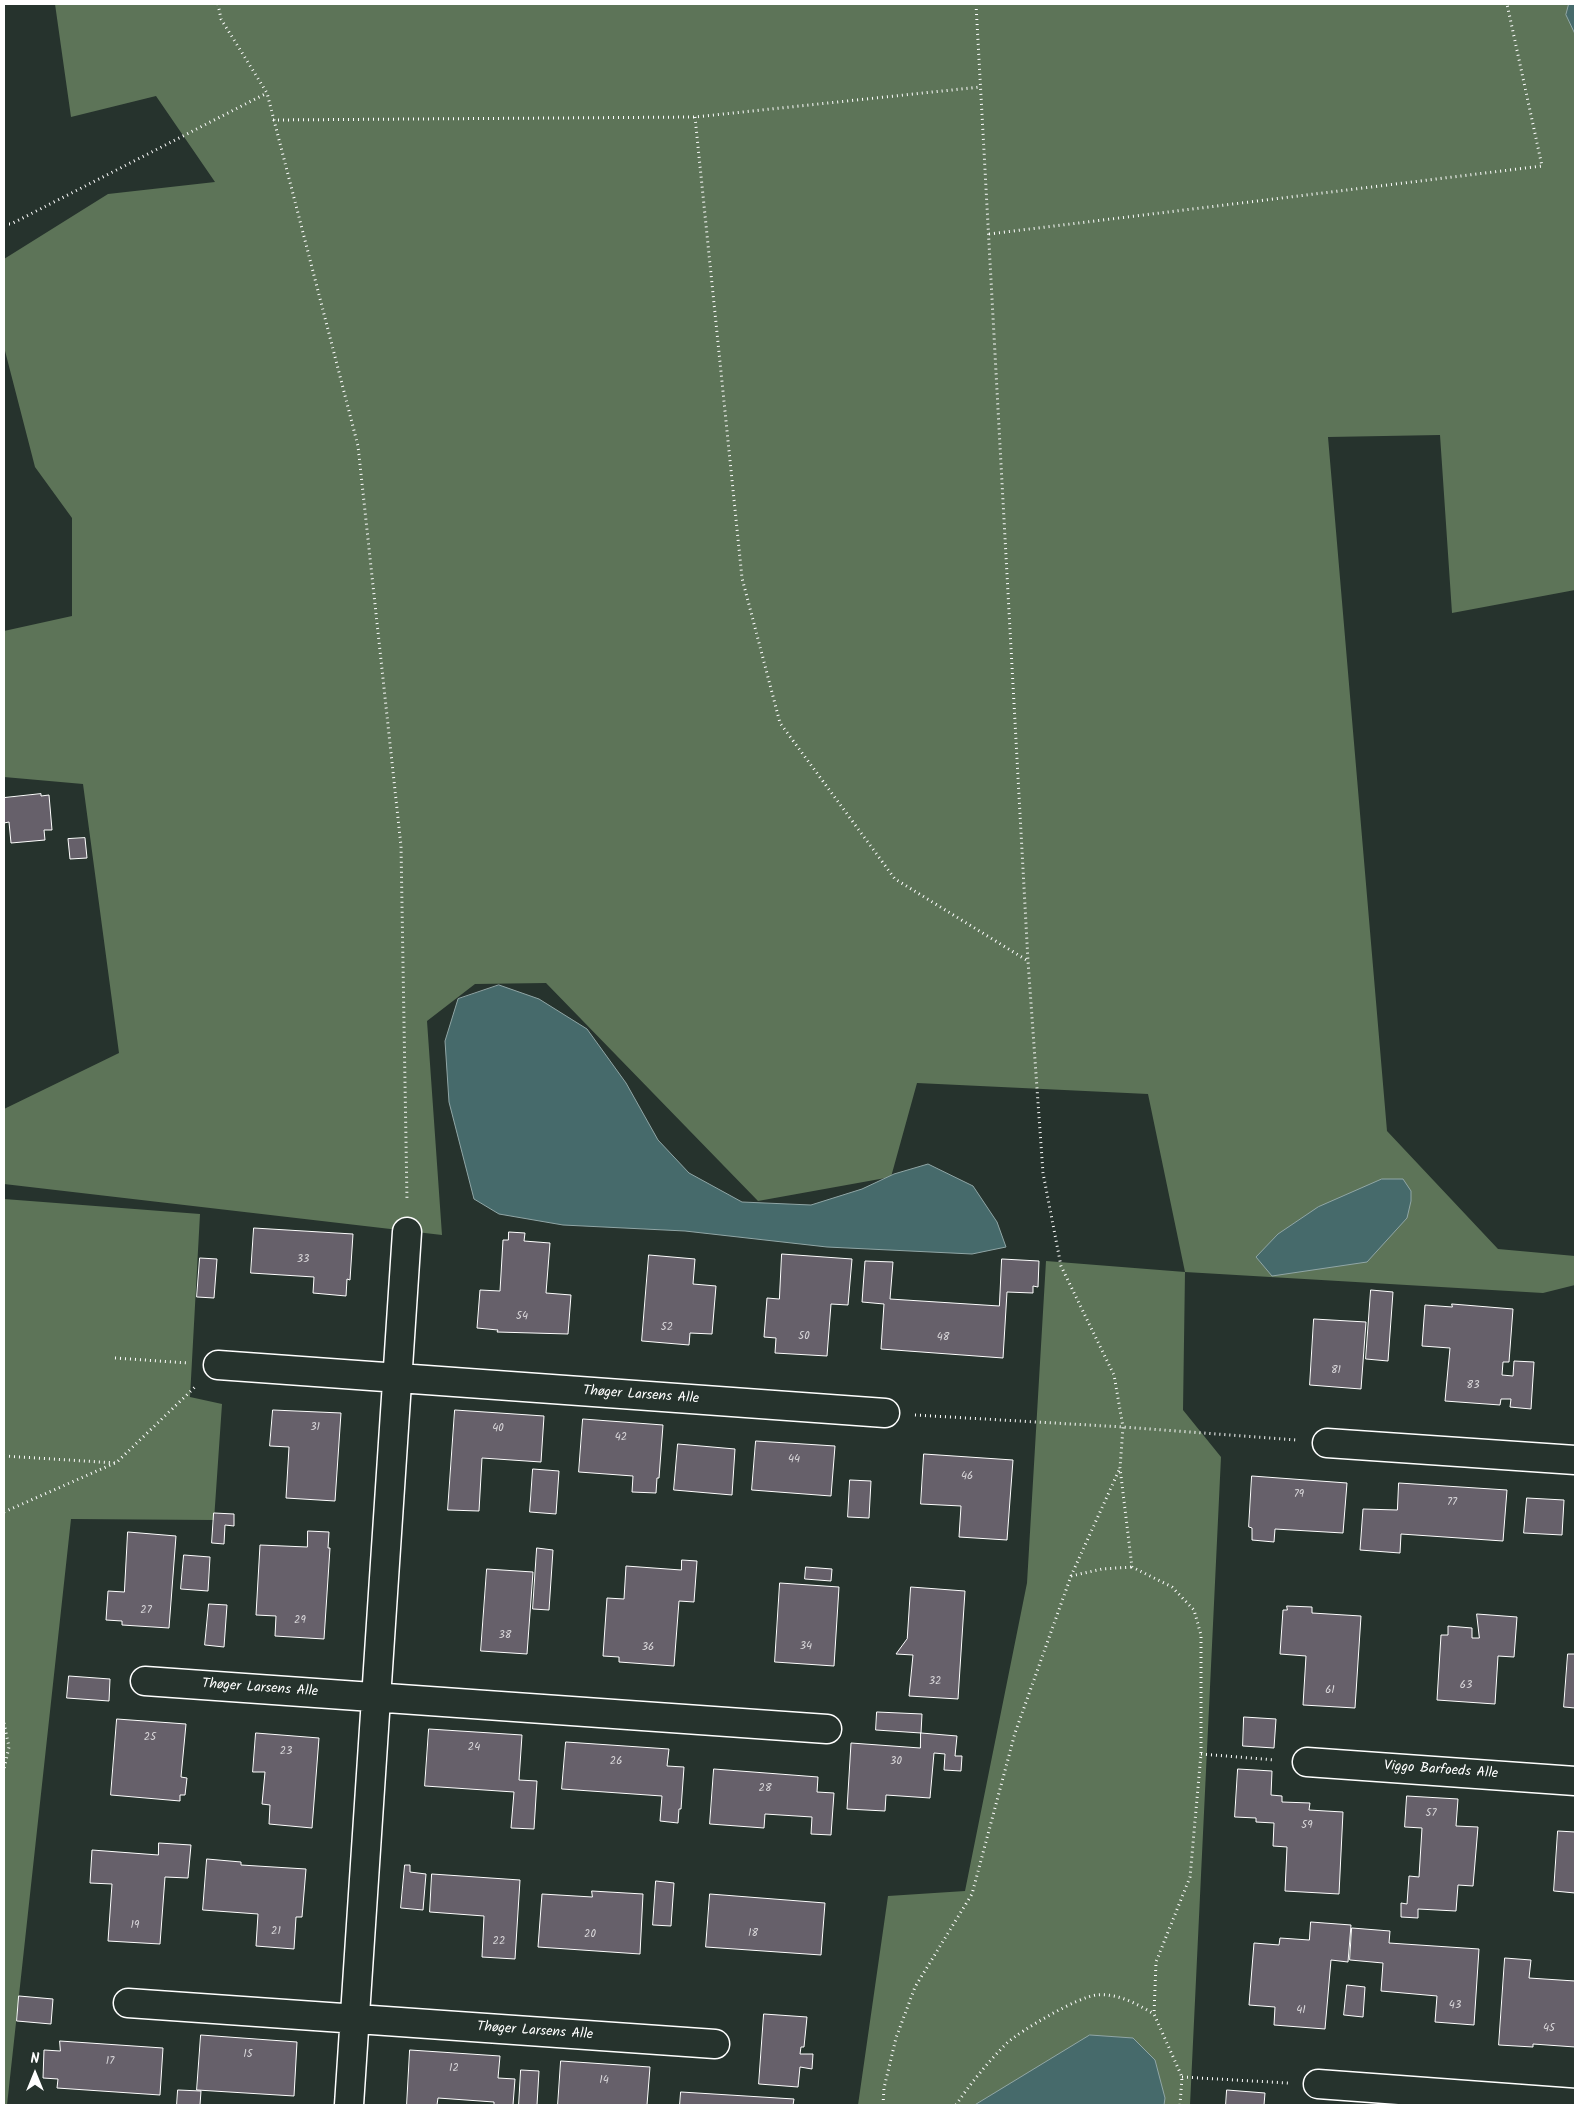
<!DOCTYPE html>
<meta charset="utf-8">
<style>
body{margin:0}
#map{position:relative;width:1579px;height:2109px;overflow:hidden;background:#26332d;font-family:Kalam,sans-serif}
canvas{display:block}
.frame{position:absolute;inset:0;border:5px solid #fff;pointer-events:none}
.north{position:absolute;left:10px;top:2049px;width:50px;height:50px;-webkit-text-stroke:4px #26332d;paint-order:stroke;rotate:0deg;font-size:14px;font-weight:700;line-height:20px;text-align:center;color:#fff}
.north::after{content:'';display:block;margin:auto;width:18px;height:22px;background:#fff;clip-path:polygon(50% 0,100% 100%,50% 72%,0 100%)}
</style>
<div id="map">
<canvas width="1579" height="2109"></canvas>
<div class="frame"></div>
<div class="north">N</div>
</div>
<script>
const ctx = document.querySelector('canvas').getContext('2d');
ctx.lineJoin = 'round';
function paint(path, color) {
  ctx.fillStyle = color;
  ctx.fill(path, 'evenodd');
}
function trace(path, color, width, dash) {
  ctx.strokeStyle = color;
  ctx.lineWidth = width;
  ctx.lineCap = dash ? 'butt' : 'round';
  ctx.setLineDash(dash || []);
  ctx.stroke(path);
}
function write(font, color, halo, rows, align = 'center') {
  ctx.font = font + ' Kalam,sans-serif';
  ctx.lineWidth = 4.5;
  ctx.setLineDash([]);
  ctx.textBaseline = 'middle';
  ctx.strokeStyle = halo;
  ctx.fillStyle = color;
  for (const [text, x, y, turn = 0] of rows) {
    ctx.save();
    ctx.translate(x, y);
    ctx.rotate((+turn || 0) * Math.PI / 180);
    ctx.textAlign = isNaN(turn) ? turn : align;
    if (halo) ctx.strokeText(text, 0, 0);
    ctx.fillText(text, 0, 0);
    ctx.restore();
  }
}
paint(new Path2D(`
 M55,4H1575V590L1452,613L1440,435L1328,437L1387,1131L1498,1249L1575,1256V1285L1543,1293L1185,1272L1183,1410L1221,1457L1190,2105H858L888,1896L965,1891L1027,1583L1046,1261L1185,1272L1148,1094L917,1083L891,1177L758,1201L546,983L475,984L427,1021L442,1235L4,1184V1109L119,1053L83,784L4,777V631L72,616V518L35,467L4,347V259L108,194L215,182L156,96L71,117Z
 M4,1199L200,1214L190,1397L222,1404L214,1520L71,1519L7,2105H4Z`), '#5d7458');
const water = new Path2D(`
 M1569,4H1575V34L1566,15Z
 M499,985L539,999L587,1029L626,1083L658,1140L689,1173L742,1202L811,1205L862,1189L894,1174L928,1164L973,1186L997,1222L1006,1247L972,1254L827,1247L685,1231L563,1225L499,1214L474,1199L449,1102L445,1041L458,999Z
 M1382,1179H1403L1411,1191V1201L1407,1218L1367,1262L1272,1276L1256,1257L1278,1234L1318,1207Z
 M1090,2035L1133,2038L1155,2060L1165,2098L1164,2105H975Z`);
paint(water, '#466a6b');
trace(water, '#90a6a6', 1);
const building = new Path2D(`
 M41,794V796L49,795L52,830H44L45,840L11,843L9,822L4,823V798Z
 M85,838L87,858L70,859L68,839Z
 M254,1228L353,1234L350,1280L347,1279L346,1296L313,1293L314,1277L251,1273Z
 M509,1232L525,1233L524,1241L550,1243L546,1293L571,1295L568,1334L497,1332L498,1330L477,1328L480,1290L500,1291L503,1240H508Z
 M782,1254L852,1259L848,1305L831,1304L827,1356L775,1353L776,1338L764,1337L767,1298L779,1299Z
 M649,1255L695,1259L693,1284L716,1286L712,1334L690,1333L689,1345L642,1341Z
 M200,1258L217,1259L214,1298L197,1297Z
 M1002,1259L1039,1261L1038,1287L1033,1286V1293L1007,1292L1003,1358L881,1349L884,1304L862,1302L865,1261L893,1262L890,1299L999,1306Z
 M1371,1290L1393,1292L1388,1361L1366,1359Z
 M1452,1304L1513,1309L1509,1362H1503L1502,1375L1513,1376L1514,1361L1534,1362L1531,1409L1510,1407L1511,1399H1501L1500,1405L1445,1401L1450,1348L1422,1346L1425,1305L1452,1307Z
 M1314,1319L1366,1322L1361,1389L1310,1385Z
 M273,1410L341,1413L335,1501L286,1498L289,1447L270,1446Z
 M455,1410L544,1416L541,1462L482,1458L479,1511L448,1510Z
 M583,1419L663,1425L659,1478H657L656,1493L632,1492L633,1476L579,1472Z
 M756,1441L835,1446L831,1496L752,1490Z
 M678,1444L735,1449L732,1495L674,1490Z
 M924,1454L1013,1460L1007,1540L959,1537L961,1506L921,1504Z
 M533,1469L559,1471L556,1514L530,1512Z
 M1252,1476L1347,1483L1343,1533L1275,1529L1274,1542L1252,1540V1528L1249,1527Z
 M850,1480L871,1481L869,1518L848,1517Z
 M1399,1483L1507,1490L1503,1541L1401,1534L1400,1553L1360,1550L1363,1509L1397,1510Z
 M1527,1498L1564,1500L1562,1535L1524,1533Z
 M214,1513L234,1514V1526L225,1525L224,1544L212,1543Z
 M308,1531L329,1532L328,1548H330L324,1639L275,1636L276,1616L256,1615L260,1545L307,1547Z
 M128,1532L176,1536L169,1628L122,1625V1621L106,1620L108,1591L124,1592Z
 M537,1548L553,1550L549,1610L533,1609Z
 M184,1555L210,1557L208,1591L181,1589Z
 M682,1560L697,1561L694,1602L679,1601L674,1666L619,1662V1657L603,1656L607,1598L624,1599L626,1566L681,1570Z
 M806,1567L832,1569L831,1581L805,1579Z
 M487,1569L533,1572L527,1654L481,1651Z
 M780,1583L839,1587L834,1666L775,1662Z
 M911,1587L965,1591L958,1699L909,1696L913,1655L896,1654L907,1639Z
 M209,1604L227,1605L224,1647L205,1645Z
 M1287,1606L1312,1607V1613L1361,1616L1355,1708L1303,1705L1306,1656L1280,1654L1283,1610H1287Z
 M1477,1614L1517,1617L1514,1657L1498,1656L1495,1704L1437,1700L1441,1635H1448V1626L1472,1628V1638H1479Z
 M1568,1654H1575V1708L1564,1707Z
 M69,1676L110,1679L109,1701L67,1698Z
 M877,1712L922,1714L921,1733L876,1730Z
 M1244,1717L1276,1719L1274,1748L1243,1746Z
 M117,1719L186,1724L181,1777L187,1778L185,1795H180V1801L111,1795Z
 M429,1729L522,1735L519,1780L537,1781L534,1829L511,1828L514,1792L425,1786Z
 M256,1733L319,1738L312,1828L269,1824L270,1805L262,1804L265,1772H253Z
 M921,1733L957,1736L955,1756H962L961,1771L944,1770L945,1754L934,1753L930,1798L886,1795L885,1811L847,1809L851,1743L920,1748Z
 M566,1742L669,1749L667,1766L684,1767L681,1809H679L678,1823L660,1821L662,1796L562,1789Z
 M714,1769L818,1777L817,1792L834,1793L831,1835L811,1834L812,1817L765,1814L764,1828L710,1824Z
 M1238,1769L1272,1771L1271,1795L1282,1796V1802L1310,1803L1309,1810L1343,1812L1339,1894L1285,1891L1287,1847L1273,1846L1274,1823L1256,1822V1818L1235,1817Z
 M1407,1796L1458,1799L1456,1826L1478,1827L1473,1886L1458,1885L1456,1911L1418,1909V1918L1401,1917V1903L1407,1904L1409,1876L1419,1877L1422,1828L1405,1827Z
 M1558,1831L1575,1832V1893L1554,1891Z
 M159,1843L191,1845L188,1878L165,1877L160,1944L108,1941L112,1884L90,1883L92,1850L158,1855Z
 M207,1859L241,1862V1865L306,1869L302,1917H296L294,1949L256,1946L258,1914L203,1910Z
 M405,1865H410V1872L426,1874L423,1910L401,1908Z
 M432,1874L520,1880L515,1959L482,1957L484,1916L430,1912Z
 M656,1881L674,1883L671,1926L653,1925Z
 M592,1891L643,1894L640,1954L538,1947L542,1894L592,1897Z
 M710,1894L825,1903L821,1955L706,1947Z
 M1311,1922L1351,1925L1348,1962L1331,1960L1325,2029L1274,2025L1275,2007L1249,2005L1254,1943L1279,1945L1280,1938L1309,1940Z
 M1352,1928L1390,1931L1389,1943L1479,1949L1474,2025L1435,2022L1437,1996L1381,1991L1383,1963L1350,1960Z
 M1505,1958L1531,1960L1529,1978L1575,1981V2047L1533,2044V2047L1499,2045Z
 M1347,1985L1365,1987L1363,2017L1344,2015Z
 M19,1996L53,1999L51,2024L17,2021Z
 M764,2014L807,2017L804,2047H801L800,2054H813L812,2069L800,2067L798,2087L759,2084Z
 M201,2035L297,2042L294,2096L197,2090Z
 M60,2041L163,2048L160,2095L57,2088L58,2079L43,2078L44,2050L60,2051Z
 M410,2050L500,2056L498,2078L515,2079L513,2105H494V2102L438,2098L437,2105H407Z
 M561,2061L650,2067L647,2105H558Z
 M521,2070L539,2071L537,2105H519Z
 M178,2090L201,2091L200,2105H177Z
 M1227,2090L1265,2093L1264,2105H1226Z
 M681,2092L794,2099L793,2105H680Z`);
paint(building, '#66606a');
trace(building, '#fff', 1);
const minor = new Path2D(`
 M218,1365L885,1413
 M1327,1443L1575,1460
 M145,1681L827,1729
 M1307,1762L1575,1781
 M128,2003L715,2044
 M1318,2084L1575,2103
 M349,2105L407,1232`);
trace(minor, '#fff', 31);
trace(new Path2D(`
 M218,4L221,19L267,93L358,446L401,846L407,1201
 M976,4L1028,961L1043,1173L1061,1266L1114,1375L1123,1427L1120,1468L1132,1567L1172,1587L1194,1610L1201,1635V1754L1190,1877L1156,1962L1154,2014L1182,2077L1180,2105
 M695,117L742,578L780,723L895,879L1028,961
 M273,120L695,117L980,87
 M4,224H11L267,93
 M989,234L1542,166L1507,4
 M115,1358L188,1363
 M915,1415L1123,1427L1296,1440
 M4,1456L116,1463L195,1387
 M4,1512L115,1463
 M1071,1576L1102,1569L1132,1567
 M4,1723L9,1747L4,1769
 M1201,1754L1275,1760
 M1182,2077L1288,2083
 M883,2105L884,2088L896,2038L915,1987L972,1894L1015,1733L1071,1576L1120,1468
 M956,2105C970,2084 988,2062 1007,2043C1020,2031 1079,1996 1097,1995C1118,1993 1137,2004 1154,2014`), '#fff', 3, [1, 4]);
trace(minor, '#26332d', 28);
write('11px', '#d9d7da', null, [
 ["33",303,1260],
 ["54",522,1317],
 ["52",667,1328],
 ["50",804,1337],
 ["48",943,1338],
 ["81",1336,1371],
 ["83",1473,1386],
 ["31",315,1428],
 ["40",498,1429],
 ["42",621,1438],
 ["44",794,1460],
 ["46",967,1477],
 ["79",1299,1495],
 ["77",1452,1503],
 ["27",146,1611],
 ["29",300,1621],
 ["38",505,1636],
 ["34",806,1647],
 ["36",648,1648],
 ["32",935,1682],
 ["63",1466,1686],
 ["61",1330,1691],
 ["25",150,1738],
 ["24",474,1748],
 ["23",286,1752],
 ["26",616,1762],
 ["30",896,1762],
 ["28",765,1789],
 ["57",1431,1814],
 ["59",1307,1826],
 ["19",135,1926],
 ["21",276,1932],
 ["18",753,1934],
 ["20",590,1935],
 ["22",499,1942],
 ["43",1455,2006],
 ["41",1301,2011],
 ["45",1549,2029],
 ["15",248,2055],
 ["17",110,2062],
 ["12",454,2069],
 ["14",604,2081]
]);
write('14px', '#fff', '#26332d', [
 ["Thøger Larsens Alle",641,1396,4],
 ["Thøger Larsens Alle",260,1689,4],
 ["Viggo Barfoeds Alle",1441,1771,4],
 ["Thøger Larsens Alle",535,2032,4]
]);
</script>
